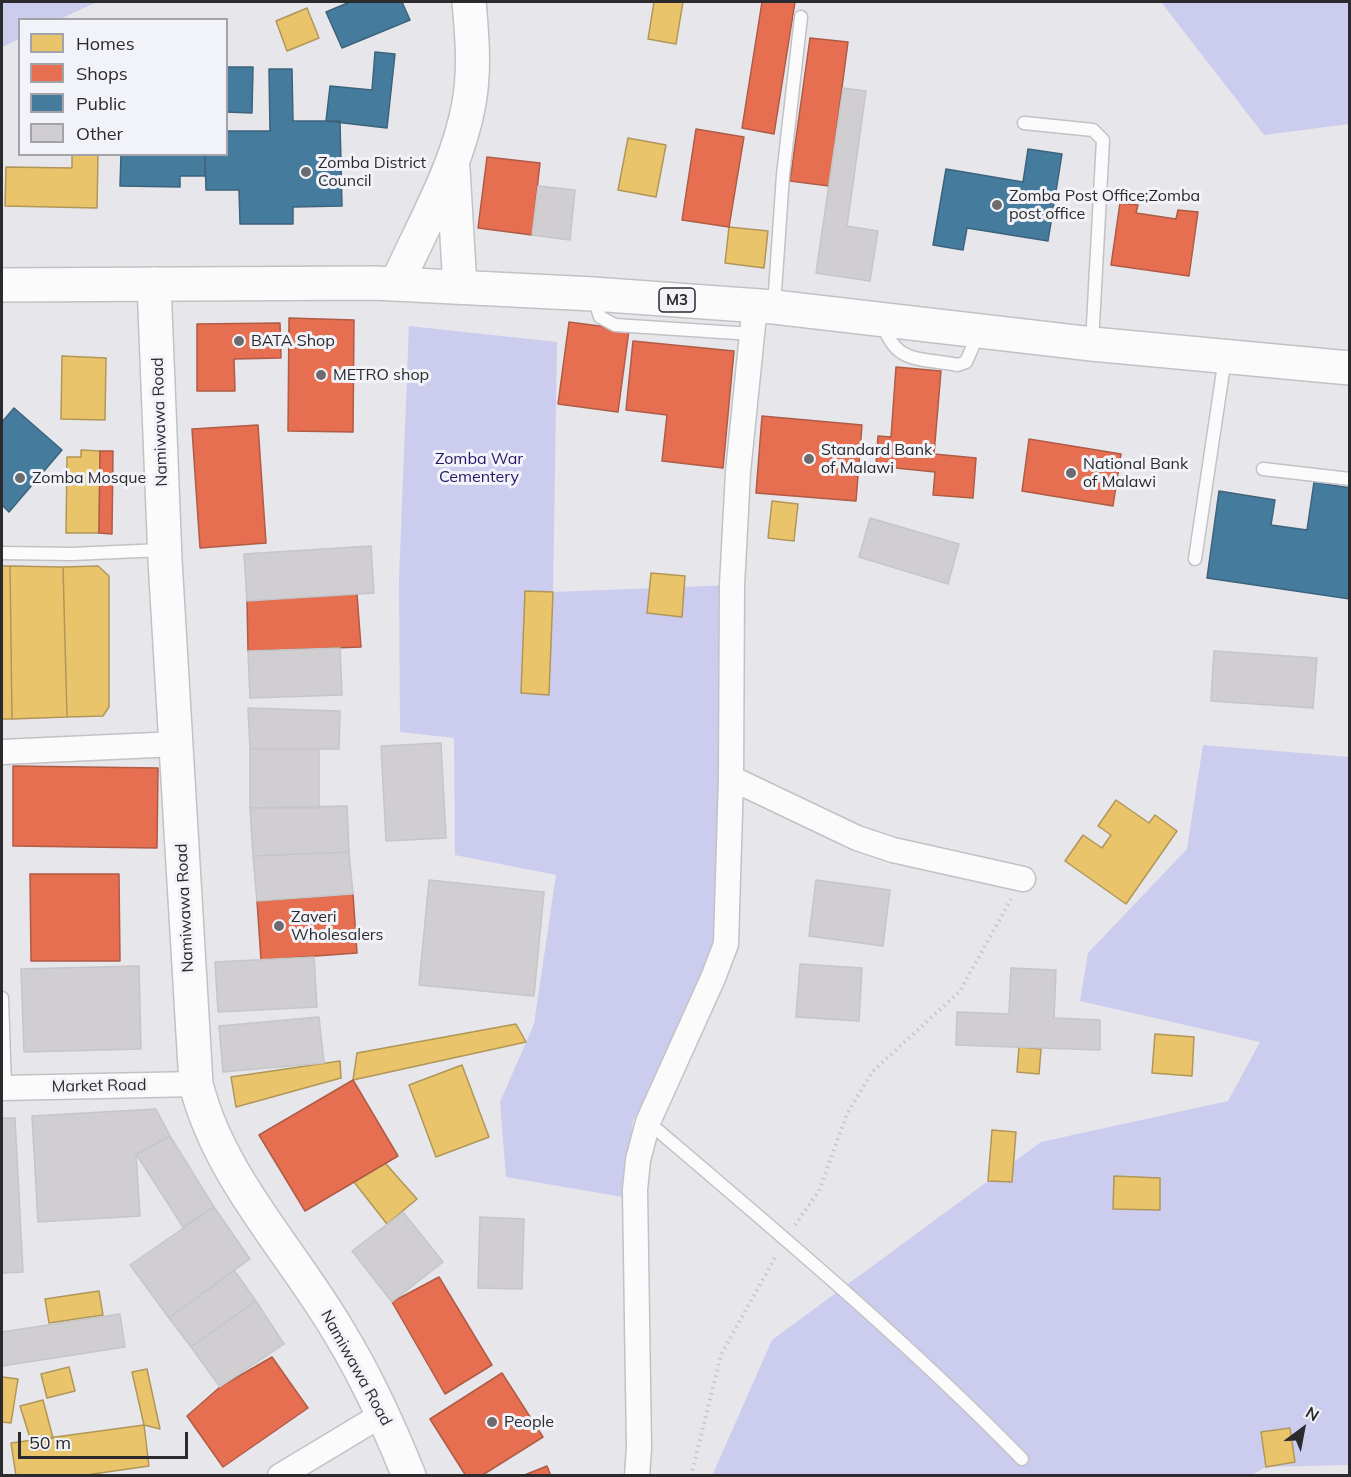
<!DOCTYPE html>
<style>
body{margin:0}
#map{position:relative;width:1351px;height:1477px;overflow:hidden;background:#e6e6eb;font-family:Mulish,sans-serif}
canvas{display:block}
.frame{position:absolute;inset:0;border:3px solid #2b2b2e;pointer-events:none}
.legend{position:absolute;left:18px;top:18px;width:210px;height:138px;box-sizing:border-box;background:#f2f3f9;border:2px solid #a2a3a8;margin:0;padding:8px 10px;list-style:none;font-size:18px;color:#2b2b2e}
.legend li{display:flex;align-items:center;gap:12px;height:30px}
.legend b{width:30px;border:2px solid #a2a3a8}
.north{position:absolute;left:1273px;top:1399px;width:60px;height:60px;-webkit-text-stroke:4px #f2f3f9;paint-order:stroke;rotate:32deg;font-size:16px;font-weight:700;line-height:24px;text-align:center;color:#2b2b2e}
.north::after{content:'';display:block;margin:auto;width:21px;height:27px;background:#2b2b2e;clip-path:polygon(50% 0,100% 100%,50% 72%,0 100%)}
.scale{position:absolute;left:18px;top:1432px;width:170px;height:27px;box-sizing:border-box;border:3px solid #2b2b2e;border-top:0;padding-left:8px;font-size:18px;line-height:21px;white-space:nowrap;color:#2b2b2e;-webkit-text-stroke:4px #f2f3f9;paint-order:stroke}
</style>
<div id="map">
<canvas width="1351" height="1477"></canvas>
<div class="frame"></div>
<ul class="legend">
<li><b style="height:16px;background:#e9c46a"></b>Homes</li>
<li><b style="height:16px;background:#e76f51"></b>Shops</li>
<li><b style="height:16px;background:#457b9d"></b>Public</li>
<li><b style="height:16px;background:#d0ced0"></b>Other</li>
</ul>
<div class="north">N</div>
<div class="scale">50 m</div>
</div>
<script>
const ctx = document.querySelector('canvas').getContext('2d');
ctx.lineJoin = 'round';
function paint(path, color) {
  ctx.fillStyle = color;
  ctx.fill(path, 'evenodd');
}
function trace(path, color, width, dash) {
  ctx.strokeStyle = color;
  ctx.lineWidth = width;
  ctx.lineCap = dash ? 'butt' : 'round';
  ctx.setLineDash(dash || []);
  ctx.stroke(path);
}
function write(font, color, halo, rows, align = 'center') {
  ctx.font = font + ' Mulish,sans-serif';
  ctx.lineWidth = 6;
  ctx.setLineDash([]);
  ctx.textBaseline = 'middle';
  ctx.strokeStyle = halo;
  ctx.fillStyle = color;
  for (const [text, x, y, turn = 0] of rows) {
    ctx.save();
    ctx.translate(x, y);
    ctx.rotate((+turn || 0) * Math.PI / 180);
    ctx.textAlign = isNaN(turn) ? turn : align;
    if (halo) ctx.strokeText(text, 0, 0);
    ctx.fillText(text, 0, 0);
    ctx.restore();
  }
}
paint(new Path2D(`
 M2,2H97L60,19L20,20L19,39L2,47Z
 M1161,2H1349V124L1264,135Z
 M409,326L557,342L553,592L732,585V947L633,1121L623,1197L506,1177L500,1102L534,1024L556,875L455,855L454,738L400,732L399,578Z
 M1203,745L1349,757V1465L1266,1467L1250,1476H712L772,1340L1041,1142L1228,1101L1260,1042L1080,1001L1088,953L1187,849Z`), '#cce');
const homes = new Path2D(`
 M654,2H683L676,44L648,39Z
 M307,8L319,38L287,51L276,21Z
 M628,138L666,145L656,197L618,190Z
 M72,154H98L97,208L5,206L6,167L72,168Z
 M729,227L768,231L764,268L725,263Z
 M62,356L106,358L105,420L61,419Z
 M81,450L100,451L99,533H66L67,457H81Z
 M772,501L798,504L794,541L768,538Z
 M2,566H10L12,719H2Z
 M10,566L63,567L67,717L12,719Z
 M98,566L109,576V707L103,716L67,717L63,567Z
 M651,573L685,576L682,617L647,613Z
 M525,591L553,592L549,695L521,693Z
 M1116,800L1149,823L1155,815L1177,831L1126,904L1065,861L1083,835L1102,848L1111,835L1098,826Z
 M516,1024L526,1042L353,1080L357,1053Z
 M1155,1034L1194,1037L1192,1076L1152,1073Z
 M1019,1047L1041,1049L1039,1074L1017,1072Z
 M340,1061L341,1078L236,1107L231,1077Z
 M462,1065L489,1137L436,1157L409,1085Z
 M992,1130L1016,1132L1012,1182L988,1181Z
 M385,1163L417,1199L387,1224L354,1182Z
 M1114,1176L1160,1178V1210L1113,1209Z
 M99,1291L103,1315L49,1323L45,1299Z
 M69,1367L75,1391L47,1398L41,1374Z
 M147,1369L160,1429L144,1425L132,1372Z
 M2,1377L18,1379L11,1423L2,1422Z
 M43,1400L53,1438L31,1441L20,1406Z
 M144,1425L149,1466L79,1476H16L11,1443Z
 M1290,1428L1295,1462L1266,1467L1261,1432Z`);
paint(homes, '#e9c46a');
trace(homes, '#b09658', 1.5);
const shops = new Path2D(`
 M762,2H795L774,134L742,128Z
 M810,38L848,42L829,186L790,181Z
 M696,129L744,137L729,227L682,220Z
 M487,157L540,163L532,235L478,228Z
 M1120,203L1138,205L1136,213L1176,219L1178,210L1198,212L1189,276L1111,265Z
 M289,318L354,320L353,432L288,431Z
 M569,322L629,330L618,412L558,404Z
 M280,323L281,358L234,359L235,391H197V324Z
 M633,341L734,351L723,468L662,461L667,415L626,410Z
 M896,367L941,371L934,454L976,458L973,498L933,495L935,472L876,466L878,436L891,437Z
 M762,416L862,425L856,501L756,493Z
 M258,425L266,543L200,548L192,429Z
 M1029,439L1121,454L1113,506L1022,491Z
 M100,451H113L112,534L99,533Z
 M357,594L361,647L248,651L247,601Z
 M13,766L158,768L157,848L13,846Z
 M30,874H119L120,961H31Z
 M353,894L357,953L261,960L257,901Z
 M353,1080L398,1156L305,1211L259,1135Z
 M439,1277L492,1365L445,1394L392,1302Z
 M272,1357L308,1408L223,1467L187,1416L220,1387Z
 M502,1373L543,1437L481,1476H466L430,1419Z
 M547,1466L551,1476H522Z`);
paint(shops, '#e76f51');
trace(shops, '#af5b46', 1.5);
const public = new Path2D(`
 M350,2H402L410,20L342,48L326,12Z
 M375,52L395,54L387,128L326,121L330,86L372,90Z
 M226,67H253L252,113L226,112Z
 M269,69H292L293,121H340L342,206L293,207V224H240L239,190H206L205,154H226V131H270Z
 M1028,149L1062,154L1048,241L967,228L963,250L933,245L946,169L1023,182Z
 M121,154H205V176H180V187L120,186Z
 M14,408L62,450L9,512L2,505V422Z
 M1314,482L1350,488V599L1207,578L1219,491L1275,500L1271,525L1307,530Z`);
paint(public, '#457b9d');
trace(public, '#3d637c', 1.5);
const building = new Path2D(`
 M843,88L866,91L847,226L878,231L870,281L816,273Z
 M538,186L575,190L570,240L532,235Z
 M870,518L959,544L948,584L859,557Z
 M371,546L374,593L247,601L244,554Z
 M340,648L342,695L250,698L248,651Z
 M1214,651L1317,658L1313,708L1211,701Z
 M248,708L340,711L339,749H250Z
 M441,743L446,838L386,841L381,746Z
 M250,749H319V808H250Z
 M347,806L349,852L253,856L250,808Z
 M349,852L353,894L257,901L253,856Z
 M429,880L544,892L534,996L419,985Z
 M816,880L890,890L883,946L809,936Z
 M314,957L317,1007L218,1012L215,962Z
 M800,964L862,968L859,1021L796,1017Z
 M139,966L141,1049L24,1052L21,969Z
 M1011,968L1056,970L1054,1018L1100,1020V1050L956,1045L957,1012L1009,1014Z
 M319,1017L324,1063L223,1072L219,1026Z
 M156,1109L170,1136L136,1154L140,1216L38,1222L32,1116Z
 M2,1118H15L23,1272L2,1273Z
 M170,1136L214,1207L183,1227L136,1154Z
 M214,1207L250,1259L169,1318L130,1265Z
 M403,1212L443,1262L392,1302L352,1251Z
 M480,1217L524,1219L522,1289L478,1288Z
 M234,1270L256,1301L191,1347L169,1318Z
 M256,1301L284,1344L220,1387L191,1347Z
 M120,1314L125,1347L2,1366V1332Z`);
paint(building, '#d0ced0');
trace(building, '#c6c5c7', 1.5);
const lane = new Path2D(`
 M1024,123L1093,130L1103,140L1092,343
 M593,295L600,317L615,325L752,334
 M774,306L783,175L801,17
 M882,321C895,365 918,357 958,365L966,362L979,332
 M1263,469L1350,479
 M2,553L72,554L162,550
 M1195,559L1225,358
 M2,998L5,1088
 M648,1122C776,1231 905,1339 1022,1459`);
const street = new Path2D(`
 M2,752L177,744
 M731,778L857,838L893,850L1023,879
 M2,1088L196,1084
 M280,1476L383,1414
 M637,1476L639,1448L635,1190L638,1160L648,1122L713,978L726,944L731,778L732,585L738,472L755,305`);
const secondary = new Path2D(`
 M453,169L460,287
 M397,283C423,225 458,166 469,103C475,70 472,35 469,2
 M154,284L165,560L196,1084C219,1177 291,1250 339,1332C367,1378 389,1426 409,1476`);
const highway = new Path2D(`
 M2,285L374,283L593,294L774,307L1092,344L1350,368`);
trace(lane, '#c2c2c6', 15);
trace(street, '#c2c2c6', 27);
trace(secondary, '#c2c2c6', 36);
trace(highway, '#c2c2c6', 36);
trace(new Path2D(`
 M795,1225L819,1191L847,1114L872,1072L960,991L1011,899
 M691,1476L721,1355L777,1254`), '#c6c6c7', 4, [1.5, 4.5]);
trace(lane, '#fbfbfc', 12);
trace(street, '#fbfbfc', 24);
trace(secondary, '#fbfbfc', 33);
trace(highway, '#fbfbfc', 33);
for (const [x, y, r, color] of [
 [306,172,6,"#6c6c70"],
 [997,205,6,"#6c6c70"],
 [239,341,6,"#6c6c70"],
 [321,375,6,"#6c6c70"],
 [809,459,6,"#6c6c70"],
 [1071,473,6,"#6c6c70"],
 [20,478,6,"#6c6c70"],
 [279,926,6,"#6c6c70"],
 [492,1422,6,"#6c6c70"]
]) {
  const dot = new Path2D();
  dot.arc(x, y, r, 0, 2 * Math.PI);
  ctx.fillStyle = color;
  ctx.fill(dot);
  trace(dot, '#f2f3f9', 2);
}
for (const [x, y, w] of [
 [677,300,36]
]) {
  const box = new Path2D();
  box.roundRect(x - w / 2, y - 12, w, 24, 4.5);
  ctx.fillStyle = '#f2f3f9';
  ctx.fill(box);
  trace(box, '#2b2b2e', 1.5);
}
write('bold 15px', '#2b2b2e', null, [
 ["M3",677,300]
]);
write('16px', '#2b2b2e', '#f2f3f9', [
 ["Zomba District",318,163],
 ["Council",318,181],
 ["Zomba Post Office;Zomba",1009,196],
 ["post office",1009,214],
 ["BATA Shop",251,341],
 ["METRO shop",333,375],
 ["Standard Bank",821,450],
 ["of Malawi",821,468],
 ["National Bank",1083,464],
 ["of Malawi",1083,482],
 ["Zomba Mosque",32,478],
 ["Zaveri",291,917],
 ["Wholesalers",291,935],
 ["People",504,1422]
], 'left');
write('16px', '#2b2b2e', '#f2f3f9', [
 ["Namiwawa Road",160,422,-92],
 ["Namiwawa Road",185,908,-93],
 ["Market Road",99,1086,-1],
 ["Namiwawa Road",356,1368,61]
]);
write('16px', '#261566', '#f2f3f9', [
 ["Zomba War",479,459],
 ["Cementery",479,477]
]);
</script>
